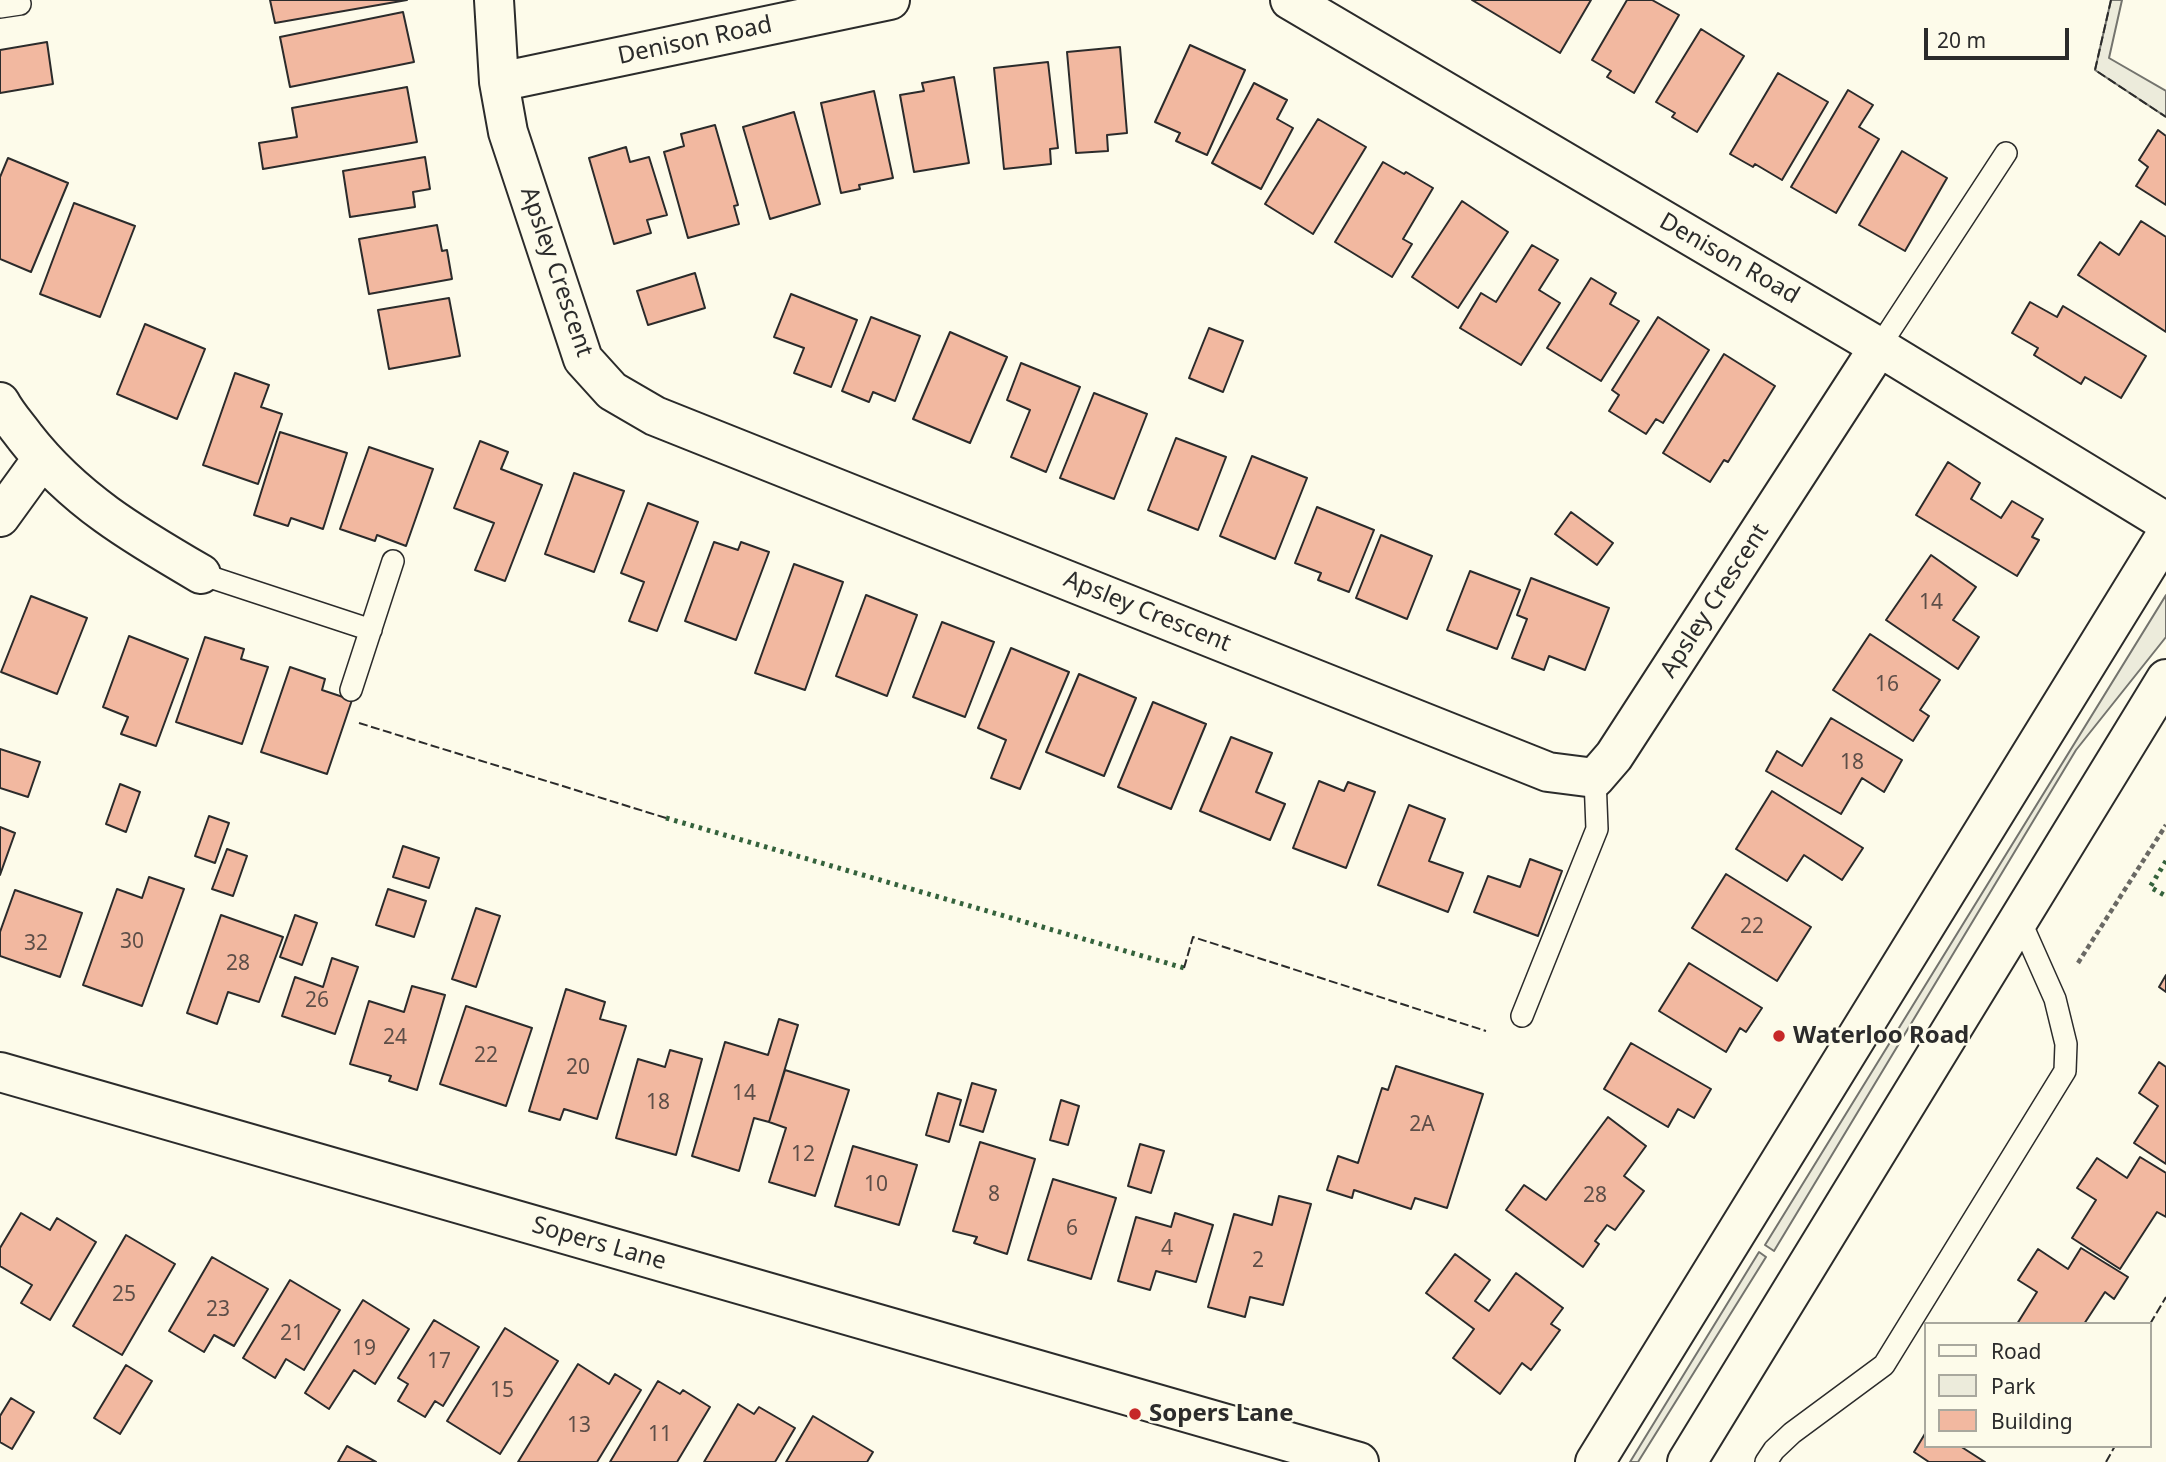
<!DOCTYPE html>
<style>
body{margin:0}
#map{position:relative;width:2166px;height:1462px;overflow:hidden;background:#fdfbea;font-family:"Noto Sans",sans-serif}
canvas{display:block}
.legend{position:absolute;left:1924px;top:1322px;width:228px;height:126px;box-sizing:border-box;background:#fdfbea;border:2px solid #a9a89e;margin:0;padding:9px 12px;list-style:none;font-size:21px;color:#2b2b2b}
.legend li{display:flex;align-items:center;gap:14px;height:35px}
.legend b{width:35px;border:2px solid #a9a89e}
.scale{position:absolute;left:1924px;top:28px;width:145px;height:32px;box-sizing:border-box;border:4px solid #2b2b2b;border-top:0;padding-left:9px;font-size:21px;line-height:24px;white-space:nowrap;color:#2b2b2b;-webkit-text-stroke:5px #fdfbea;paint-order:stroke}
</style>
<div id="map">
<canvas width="2166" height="1462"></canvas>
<ul class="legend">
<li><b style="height:9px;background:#fdfbea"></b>Road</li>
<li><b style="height:19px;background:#ecebdb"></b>Park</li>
<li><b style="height:19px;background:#f2b8a0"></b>Building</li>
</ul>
<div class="scale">20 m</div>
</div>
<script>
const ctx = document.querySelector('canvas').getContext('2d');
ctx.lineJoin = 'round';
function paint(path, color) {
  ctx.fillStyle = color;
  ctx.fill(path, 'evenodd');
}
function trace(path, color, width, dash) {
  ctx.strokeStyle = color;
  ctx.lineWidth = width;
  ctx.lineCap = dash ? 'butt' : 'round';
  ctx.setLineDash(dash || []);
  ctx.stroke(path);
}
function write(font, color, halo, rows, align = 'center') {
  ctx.font = font + ' "Noto Sans",sans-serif';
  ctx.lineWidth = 5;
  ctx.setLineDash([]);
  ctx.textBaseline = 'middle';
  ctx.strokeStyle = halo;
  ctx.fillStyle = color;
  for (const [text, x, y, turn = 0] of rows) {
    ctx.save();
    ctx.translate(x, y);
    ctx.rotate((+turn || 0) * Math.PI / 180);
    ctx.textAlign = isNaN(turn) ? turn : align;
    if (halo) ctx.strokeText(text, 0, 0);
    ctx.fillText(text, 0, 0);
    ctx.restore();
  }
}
const green = new Path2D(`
 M2111,0H2122L2109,58L2166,91V117L2095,70Z
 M2166,595V637L2076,750L1774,1251L1765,1245Z
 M1759,1252L1766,1257L1638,1462H1630Z`);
paint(green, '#ecebdb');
trace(green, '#74746e', 2);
const building = new Path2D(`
 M270,0H407L275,23Z
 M1472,0H1591L1560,53Z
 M1627,0H1652L1679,15L1634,93L1607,77L1611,71L1592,60Z
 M403,12L414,62L290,87L280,37Z
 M1701,29L1744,56L1697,132L1672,117L1675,113L1656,102Z
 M47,42L53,84L0,93V50Z
 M1190,45L1245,70L1207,155L1176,141L1180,133L1155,122Z
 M1120,47L1127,133L1107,135L1108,151L1076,153L1067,52Z
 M1048,62L1058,148L1050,149L1051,164L1004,169L994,68Z
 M1778,73L1828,102L1782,180L1755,164L1753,167L1730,154Z
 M954,77L969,163L914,172L900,95L924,91L922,83Z
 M1254,83L1287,100L1277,119L1293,128L1261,189L1212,163Z
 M407,87L417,142L263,169L259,143L297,137L292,108Z
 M1848,90L1873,105L1859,127L1879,139L1836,213L1791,187Z
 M874,91L893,178L859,185L860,189L841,193L821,103Z
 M794,112L820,204L770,219L743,127Z
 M1318,119L1366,147L1313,234L1265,204Z
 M715,125L738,205L734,206L739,224L688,238L664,152L684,146L681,134Z
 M2158,130L2166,136V205L2136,186L2148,167L2139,160Z
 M626,147L630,162L649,157L667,215L647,220L651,233L614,244L589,158Z
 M1902,151L1947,178L1905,251L1859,225Z
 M425,157L430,189L413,192L415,207L350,217L343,171Z
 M8,158L68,183L31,272L0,259V177Z
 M1383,162L1404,174L1406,172L1433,188L1403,239L1412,244L1392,277L1335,242Z
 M1462,201L1508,232L1458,308L1412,277Z
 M74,203L135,226L100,317L40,294Z
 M2141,221L2166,237V332L2078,275L2100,242L2119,255Z
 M437,225L442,251L447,250L452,279L369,294L359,239Z
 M1532,245L1558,260L1539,290L1560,303L1521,365L1460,328L1481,293L1496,302Z
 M695,273L705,308L648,325L637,291Z
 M1591,278L1616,293L1610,304L1639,321L1601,381L1547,348Z
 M791,294L857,320L831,387L794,373L804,348L774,337Z
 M449,298L460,356L389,369L378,310Z
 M2030,302L2057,317L2063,306L2146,356L2121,398L2085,377L2081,384L2034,355L2038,348L2012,333Z
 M871,317L920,336L895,401L873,392L869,402L842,391Z
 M1658,317L1709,350L1663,423L1656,419L1646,434L1609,411L1619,395L1612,390Z
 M145,324L205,349L177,419L117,394Z
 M1209,328L1243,341L1223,392L1189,378Z
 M950,332L1007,357L970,443L913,419Z
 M1724,354L1775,386L1728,462L1724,460L1710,482L1663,453Z
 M1021,363L1080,387L1046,472L1011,457L1030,410L1007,400Z
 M235,373L269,385L261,407L282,414L258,484L203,465Z
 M1094,393L1147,414L1114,499L1060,478Z
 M280,432L347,453L323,529L291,518L288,526L254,515Z
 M1176,438L1226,457L1198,530L1148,510Z
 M480,441L508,452L501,469L542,485L505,581L475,570L494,523L454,508Z
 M369,447L433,469L406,546L377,535L375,541L340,529Z
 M1252,456L1307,478L1275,559L1220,536Z
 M1948,462L1980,483L1971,499L2001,518L2012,501L2043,519L2032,537L2039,540L2017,576L1916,515Z
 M574,473L624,491L594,572L545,554Z
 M648,503L698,522L657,631L629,621L644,582L621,573Z
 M1317,507L1374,530L1349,592L1318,580L1321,573L1295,563Z
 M1571,512L1613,543L1597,565L1555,534Z
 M1381,535L1432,556L1407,619L1356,598Z
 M714,542L738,550L741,542L769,552L736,640L685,621Z
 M1931,555L1976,587L1953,620L1979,637L1958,669L1886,620Z
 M794,564L843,582L805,690L755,673Z
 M1470,571L1520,590L1497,649L1447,630Z
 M1531,578L1609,608L1585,670L1549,656L1544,670L1512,658L1527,619L1517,615Z
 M866,595L917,615L887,696L836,676Z
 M31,596L87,618L57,694L1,672Z
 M942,622L994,642L965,717L913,697Z
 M1870,634L1940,680L1920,710L1929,716L1913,741L1833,690Z
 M129,636L188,659L156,746L121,734L128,717L103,707Z
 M205,637L244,649L241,659L268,667L242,744L176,722Z
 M1011,648L1069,672L1020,789L991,778L1006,740L978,728Z
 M290,667L325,679L322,690L352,700L327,774L261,752Z
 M1079,674L1136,698L1104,776L1046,752Z
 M1153,702L1206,724L1171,809L1118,787Z
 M1831,718L1902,760L1884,792L1862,778L1841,814L1766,771L1777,751L1802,766Z
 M1231,737L1272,753L1256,792L1285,804L1270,840L1200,811Z
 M0,749L40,762L28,797L0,788Z
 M1319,781L1344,791L1348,782L1375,792L1346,868L1293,848Z
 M120,784L140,792L126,832L106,824Z
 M1772,791L1863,848L1842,880L1804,855L1787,881L1736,849Z
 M1409,805L1445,819L1429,861L1463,873L1448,912L1378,885Z
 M209,816L229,823L215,863L195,856Z
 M0,827L15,833L0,875Z
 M403,846L439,858L429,888L393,877Z
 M227,849L247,856L233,896L212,889Z
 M1530,859L1562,871L1538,936L1474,912L1488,876L1520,887Z
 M1726,874L1811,927L1777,981L1692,928Z
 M149,877L184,889L142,1006L83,985L117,889L142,898Z
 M388,889L426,901L414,937L376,925Z
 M15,890L82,913L60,977L0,956V932Z
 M476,908L500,916L476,987L452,979Z
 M221,915L283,937L259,1002L228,992L217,1024L187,1013Z
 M295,915L317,923L302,965L280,957Z
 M332,958L358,967L335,1034L282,1016L295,977L323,987Z
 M1689,963L1762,1008L1746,1032L1740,1028L1726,1052L1659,1011Z
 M2166,975V992L2159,987Z
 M412,986L445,995L417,1090L389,1081L391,1076L350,1064L369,1001L404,1012Z
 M566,989L605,1002L600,1019L626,1026L597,1119L564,1109L560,1120L529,1111Z
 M466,1006L532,1028L506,1106L440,1084Z
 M779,1019L798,1025L769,1122L754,1118L739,1171L692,1156L725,1042L768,1055Z
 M1631,1043L1711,1089L1694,1118L1678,1109L1668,1127L1604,1089Z
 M670,1050L702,1059L676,1155L616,1138L638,1059L665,1067Z
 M2159,1062L2166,1067V1164L2134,1143L2158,1106L2139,1093Z
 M1396,1066L1483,1094L1447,1208L1415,1198L1411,1209L1354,1190L1352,1198L1327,1190L1338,1156L1358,1163L1382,1088L1388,1090Z
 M785,1070L849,1090L815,1196L769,1182L786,1128L769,1122Z
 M972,1083L996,1090L983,1132L960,1125Z
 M938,1093L961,1100L949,1142L926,1135Z
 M1061,1100L1079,1106L1068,1145L1050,1140Z
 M1608,1117L1646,1146L1624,1176L1644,1191L1615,1230L1607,1225L1595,1241L1599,1244L1583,1267L1506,1210L1524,1185L1546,1200Z
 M980,1142L1035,1159L1007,1254L974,1243L977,1237L953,1231Z
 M1140,1144L1164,1151L1151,1193L1128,1186Z
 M853,1146L917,1165L899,1225L835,1206Z
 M2140,1157L2166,1173V1217L2157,1212L2120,1269L2072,1238L2096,1200L2077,1188L2097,1158L2127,1178Z
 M1053,1179L1116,1198L1091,1279L1028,1260Z
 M1279,1196L1311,1204L1283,1305L1250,1297L1245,1317L1208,1307L1234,1214L1272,1225Z
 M21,1213L50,1230L57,1218L96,1242L50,1320L21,1303L32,1285L0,1266V1248Z
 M1175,1213L1213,1225L1196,1282L1156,1271L1150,1290L1118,1281L1136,1217L1171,1227Z
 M126,1235L175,1264L122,1355L73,1326Z
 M2081,1248L2128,1277L2114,1299L2105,1292L2084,1324H2017L2037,1292L2018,1280L2038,1249L2068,1269Z
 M1455,1254L1490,1280L1475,1301L1489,1311L1516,1273L1563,1308L1551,1324L1560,1330L1531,1370L1522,1363L1500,1394L1453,1358L1474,1329L1426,1293Z
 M212,1257L268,1289L234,1346L214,1335L204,1352L169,1331Z
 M290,1280L340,1310L304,1370L286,1359L275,1378L243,1358Z
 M363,1300L409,1329L375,1384L354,1370L329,1409L305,1393Z
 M434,1320L479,1347L443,1406L435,1401L425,1417L398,1401L408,1384L398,1378Z
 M505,1328L558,1361L500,1454L447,1421Z
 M578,1364L609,1384L615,1374L641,1390L597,1462H518Z
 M126,1365L152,1381L120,1434L94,1418Z
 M658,1381L680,1394L683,1390L710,1407L677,1462H610Z
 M11,1398L34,1412L12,1449L0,1442V1416Z
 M738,1404L754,1414L759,1407L795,1428L775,1462H704Z
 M813,1416L873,1452L867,1462H786Z
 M1926,1432V1446H1960L1985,1462H1929L1914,1452Z
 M347,1446L376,1462H338Z`);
paint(building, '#f2b8a0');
trace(building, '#2b2b2b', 2);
const service = new Path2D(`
 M0,7L20,4
 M1879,347L2006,153
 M201,574L371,630
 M351,690L393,561
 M1522,1016L1597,829L1595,778
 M1766,1462L1774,1450L1792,1433L1884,1365L2065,1071L2066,1044L2055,999L2019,918`);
const minor = new Path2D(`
 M494,0L499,82L508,132L583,359L612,391L655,416L1548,772L1595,778L1614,756L1879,347
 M1290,0L1879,347L2166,522
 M499,82L890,0
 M0,402C6,414 17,426 25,437C74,500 134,535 201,574
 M0,517L42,459
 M0,1072L1359,1462`);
const primary = new Path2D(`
 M1595,1462L2166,535
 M1687,1462L2166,679`);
trace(service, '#2b2b2b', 24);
trace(minor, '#2b2b2b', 42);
trace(primary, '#2b2b2b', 42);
trace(new Path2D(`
 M2078,963L2166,825`), '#6a6964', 4.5, [5, 3.5]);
trace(service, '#fdfbea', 21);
trace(minor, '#fdfbea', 38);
trace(primary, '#fdfbea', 38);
trace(new Path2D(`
 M666,818L1184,968
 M2166,861L2150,887L2166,896`), '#34623c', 5, [3.5, 5]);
trace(new Path2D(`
 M2111,0L2095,70L2166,117
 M359,723L666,818
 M1184,968L1193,937L1486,1031
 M2150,1324L2166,1297
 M2106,1462L2115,1446`), '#2b2b2b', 2, [9, 3.5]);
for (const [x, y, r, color] of [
 [1779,1036,7,"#c62828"],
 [1135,1414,7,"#c62828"]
]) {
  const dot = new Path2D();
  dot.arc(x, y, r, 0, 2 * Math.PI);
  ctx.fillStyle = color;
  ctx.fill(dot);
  trace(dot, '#fdfbea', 2.5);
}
write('21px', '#5d4e48', null, [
 ["14",1931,603],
 ["16",1887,685],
 ["18",1852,763],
 ["22",1752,927],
 ["30",132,942],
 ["32",36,944],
 ["28",238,964],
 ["26",317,1001],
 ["24",395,1038],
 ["22",486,1056],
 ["20",578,1068],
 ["14",744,1094],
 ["18",658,1103],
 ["2A",1422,1125],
 ["12",803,1155],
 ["10",876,1185],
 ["8",994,1195],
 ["28",1595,1196],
 ["6",1072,1229],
 ["4",1167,1249],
 ["2",1258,1261],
 ["25",124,1295],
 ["23",218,1310],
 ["21",292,1334],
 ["19",364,1349],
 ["17",439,1362],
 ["15",502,1391],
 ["13",579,1426],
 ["11",660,1435]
]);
write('24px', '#2b2b2b', '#fdfbea', [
 ["Denison Road",695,41,-12],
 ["Denison Road",1729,259,30],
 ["Apsley Crescent",556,272,71],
 ["Apsley Crescent",1715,601,-57],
 ["Apsley Crescent",1147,612,22],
 ["Sopers Lane",599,1244,16]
]);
write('bold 24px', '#2b2b2b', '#fdfbea', [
 ["Waterloo Road",1793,1036],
 ["Sopers Lane",1149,1414]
], 'left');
</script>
